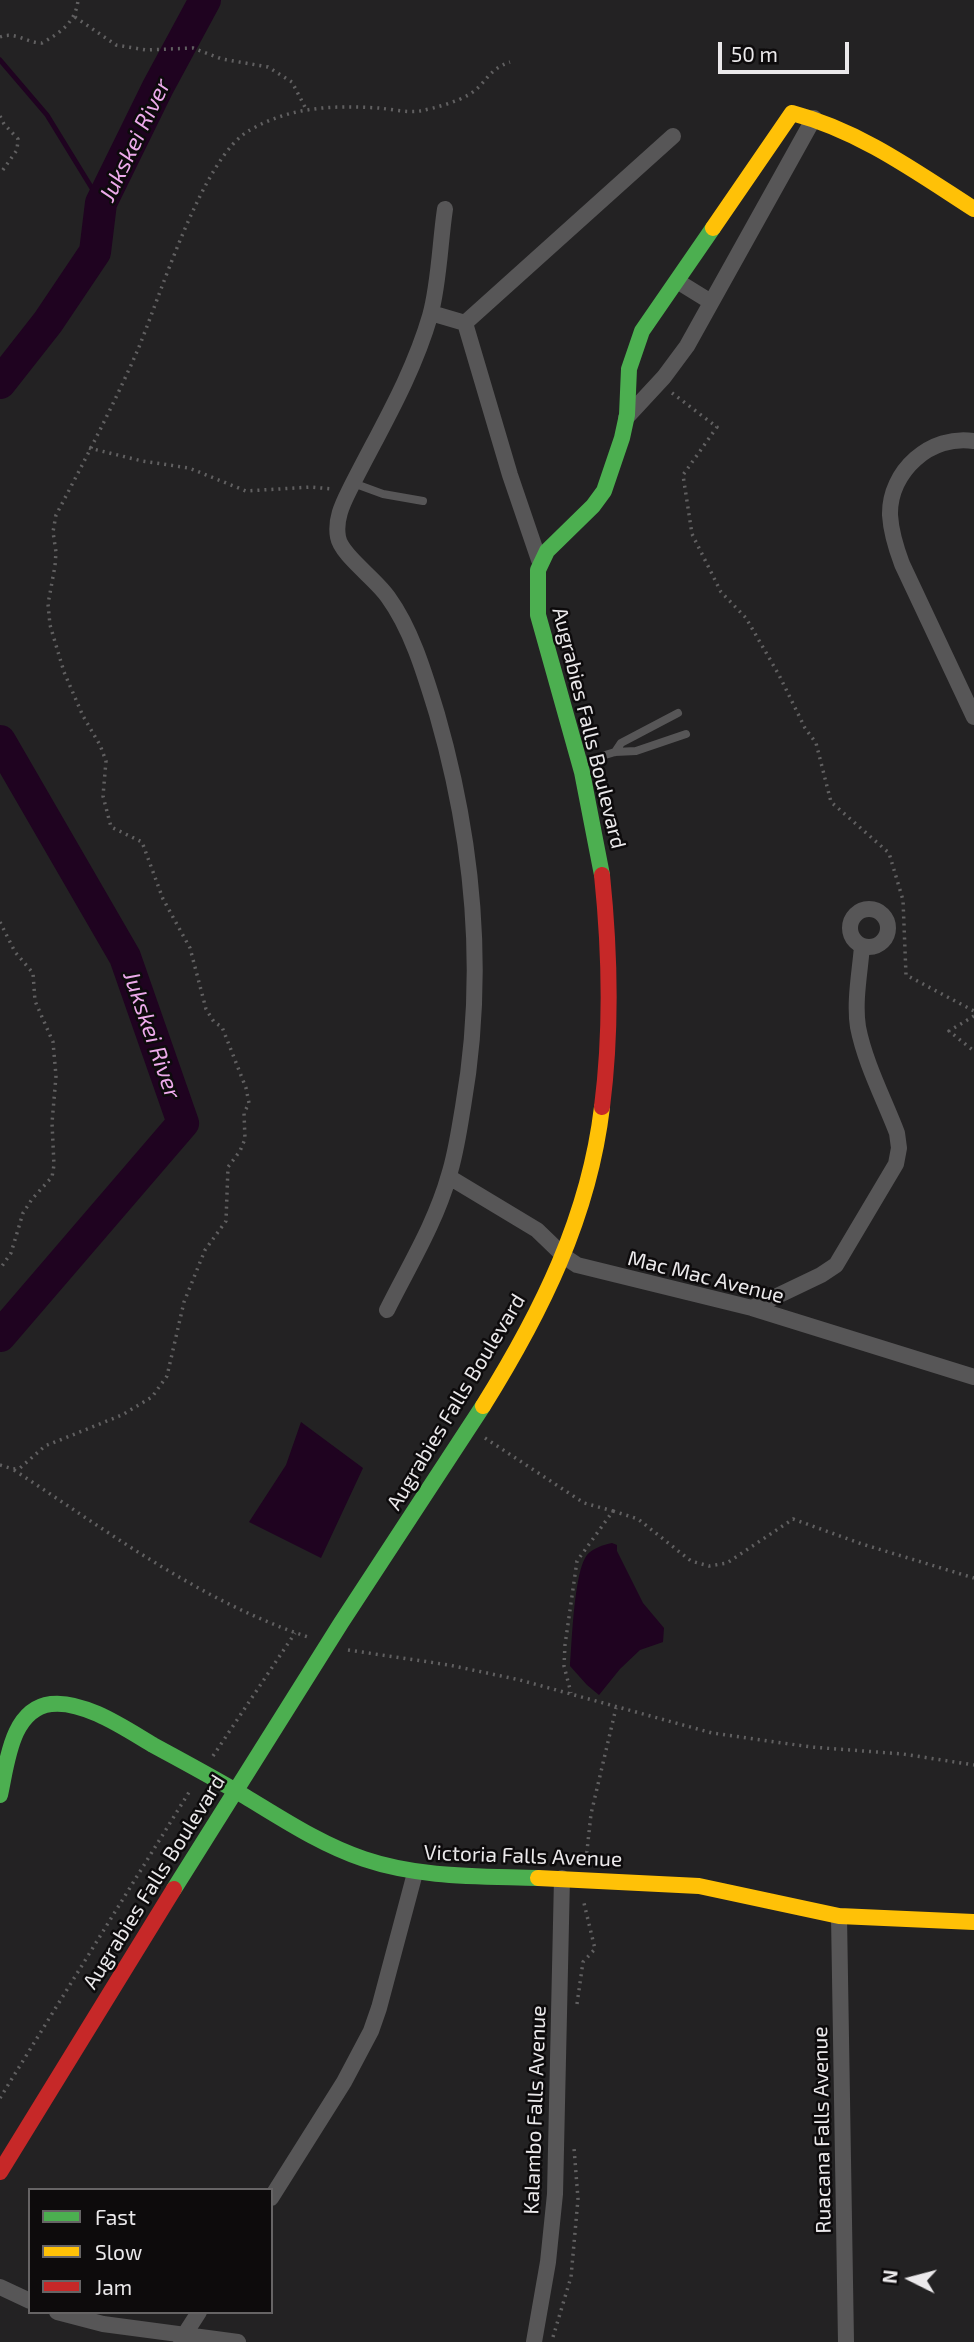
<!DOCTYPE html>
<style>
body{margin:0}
#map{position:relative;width:974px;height:2342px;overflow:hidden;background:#232223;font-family:"Exo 2",sans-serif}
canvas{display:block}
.legend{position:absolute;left:28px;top:2188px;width:245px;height:126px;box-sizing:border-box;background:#0d0b0c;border:2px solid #666465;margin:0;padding:9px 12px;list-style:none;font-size:21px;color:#ebe9eb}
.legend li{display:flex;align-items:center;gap:14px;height:35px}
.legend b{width:35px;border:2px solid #666465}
.north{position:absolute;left:876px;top:2244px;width:70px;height:70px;-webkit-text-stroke:5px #0d0b0c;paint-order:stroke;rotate:276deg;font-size:19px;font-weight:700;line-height:28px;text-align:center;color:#ebe9eb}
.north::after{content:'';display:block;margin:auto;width:24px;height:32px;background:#ebe9eb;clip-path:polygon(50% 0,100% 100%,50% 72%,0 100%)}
.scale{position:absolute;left:718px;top:42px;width:131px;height:32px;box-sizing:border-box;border:4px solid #ebe9eb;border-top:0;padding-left:9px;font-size:21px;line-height:24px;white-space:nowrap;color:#ebe9eb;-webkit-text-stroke:5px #0d0b0c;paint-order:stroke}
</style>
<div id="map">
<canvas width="974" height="2342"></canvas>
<ul class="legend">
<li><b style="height:9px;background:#4caf50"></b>Fast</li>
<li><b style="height:9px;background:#ffc107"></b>Slow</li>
<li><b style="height:9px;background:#c62828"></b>Jam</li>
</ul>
<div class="north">N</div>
<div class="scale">50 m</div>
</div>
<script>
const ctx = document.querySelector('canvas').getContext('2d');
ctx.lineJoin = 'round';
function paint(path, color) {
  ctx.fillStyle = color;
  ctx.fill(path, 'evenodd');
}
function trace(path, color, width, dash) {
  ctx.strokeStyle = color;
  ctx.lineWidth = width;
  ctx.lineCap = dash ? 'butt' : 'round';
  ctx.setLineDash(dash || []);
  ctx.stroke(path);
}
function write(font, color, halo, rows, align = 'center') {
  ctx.font = font + ' "Exo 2",sans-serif';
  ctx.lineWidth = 5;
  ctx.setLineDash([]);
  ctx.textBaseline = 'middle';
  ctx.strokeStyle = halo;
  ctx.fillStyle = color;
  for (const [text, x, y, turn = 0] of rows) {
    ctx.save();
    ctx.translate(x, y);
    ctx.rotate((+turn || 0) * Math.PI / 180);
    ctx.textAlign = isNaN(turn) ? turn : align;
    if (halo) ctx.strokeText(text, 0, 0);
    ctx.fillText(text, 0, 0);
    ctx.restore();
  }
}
paint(new Path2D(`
 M301,1422L363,1468L321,1558L249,1522L286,1465Z
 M612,1543L617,1545V1551L643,1603L664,1628L663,1642L640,1650L620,1669L599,1695L587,1685L570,1666C572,1643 574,1571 587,1555C593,1548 603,1545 612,1543Z`), '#1f0320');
trace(new Path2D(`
 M0,60L47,115L101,203`), '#1f0320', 5);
trace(new Path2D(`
 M0,383L48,322L95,252L101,203L158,87L205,0
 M0,741L125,957L183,1123L0,1336`), '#1f0320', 32);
trace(new Path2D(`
 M75,17L116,45L146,50L193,48L222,59L268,67L292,82L306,109
 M0,37C15,31 27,43 42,43C60,33 76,22 78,0
 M0,116L4,124L18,139L17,150L0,174
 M672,393L717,427L683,475L692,534L721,592L746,618L779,675L805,728L816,743L831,802L889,853L903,900L906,975L974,1011
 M89,448L142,461L189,468L246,491L311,487L332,489
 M0,922L15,952L33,973L35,1001L53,1042L56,1076L52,1123L54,1165L52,1177L32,1199L23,1213L11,1253L0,1269
 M974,1016L949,1031L974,1051
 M485,1438L584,1503L613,1511L577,1561L565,1645L564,1666L571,1693
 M0,1465L13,1469L20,1468L45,1446L122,1415L152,1397L167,1376L184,1302L205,1250L226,1221L228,1167L240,1151L245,1139L244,1113L249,1103L246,1088L222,1027L214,1022L206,1009L190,948L163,899L142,842L111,827L103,796L106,761L100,745L83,716L64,672L50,625L48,604L55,566L56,552L53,532L56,515C84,462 112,408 136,354C159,301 202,156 250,130C290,107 332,105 378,108C391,109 407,113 420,111C435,108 457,102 470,94C487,83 487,70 510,62
 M14,1470C109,1532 201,1602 311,1638
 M613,1511L638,1519L691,1561L709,1566L727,1563L793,1519L862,1544L974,1578
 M348,1650L449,1665L520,1680L712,1733L811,1747L903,1754L974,1765
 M213,1756L295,1633
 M586,1860L591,1814L616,1708
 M577,2004L583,1962L595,1949L583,1899
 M0,2098L191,1789
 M553,2337L571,2277L578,2199L574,2148`), '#616061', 3.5, [2, 5]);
trace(new Path2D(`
 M353,483L383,494L423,501
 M615,752L621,743L678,713
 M582,762L615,752L636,751L686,734`), '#575657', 8);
trace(new Path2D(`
 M677,281L711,302
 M431,313L465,323L510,475L539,560
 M465,323L673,136
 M626,418L664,377L687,346L814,118
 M974,441C931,434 889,471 890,515C891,532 896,548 902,564L974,717
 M850 928a19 19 0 1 1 38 0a19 19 0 1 1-38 0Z
 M449,1177L537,1230L565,1257L577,1265L752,1308L974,1377
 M752,1308L821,1275L836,1265L896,1164L899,1148L897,1133C884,1099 865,1063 858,1027C854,1001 860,972 862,946
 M387,1310C409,1266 436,1222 449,1175C456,1153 459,1130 463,1107C486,975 474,843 437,714C425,675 412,630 388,597C376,579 341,555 338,537C335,520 342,505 349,491C378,433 412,378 430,316C439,285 440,242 445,209
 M839,1916L846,2342
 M271,2198L344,2082L371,2031L379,2008L415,1873
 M0,2287L30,2301
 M57,2312L103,2324L238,2342
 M181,2340L199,2312
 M534,2342L548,2262L555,2194L562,1878`), '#575657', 16);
trace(new Path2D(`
 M602,875L582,772L538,615V570L547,551L593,506L604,491L622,438L627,415L629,369L642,331L713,228
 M0,1795C7,1764 11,1709 51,1704C84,1700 126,1729 153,1745C184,1762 216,1779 246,1797C284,1820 322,1845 364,1859C420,1878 479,1876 538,1878
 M174,1889L341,1623L483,1406`), '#4caf50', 16);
trace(new Path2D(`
 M713,228L792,113C860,131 915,171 974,209
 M483,1406C541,1313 589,1217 602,1107
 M538,1878L699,1886L839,1916L974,1922`), '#ffc107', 16);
trace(new Path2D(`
 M602,875C610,952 612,1029 602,1107
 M0,2172L174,1889`), '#c62828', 16);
write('21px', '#ebe9eb', '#0d0b0c', [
 ["Augrabies Falls Boulevard",589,728,76],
 ["Mac Mac Avenue",706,1277,14],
 ["Augrabies Falls Boulevard",456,1402,-59],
 ["Victoria Falls Avenue",523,1856,2],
 ["Augrabies Falls Boulevard",154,1882,-58],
 ["Kalambo Falls Avenue",535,2110,-88],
 ["Ruacana Falls Avenue",822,2130,-91]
]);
write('italic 23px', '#edaaeb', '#0d0b0c', [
 ["Jukskei River",135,140,-64],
 ["Jukskei River",152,1035,71]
]);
</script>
